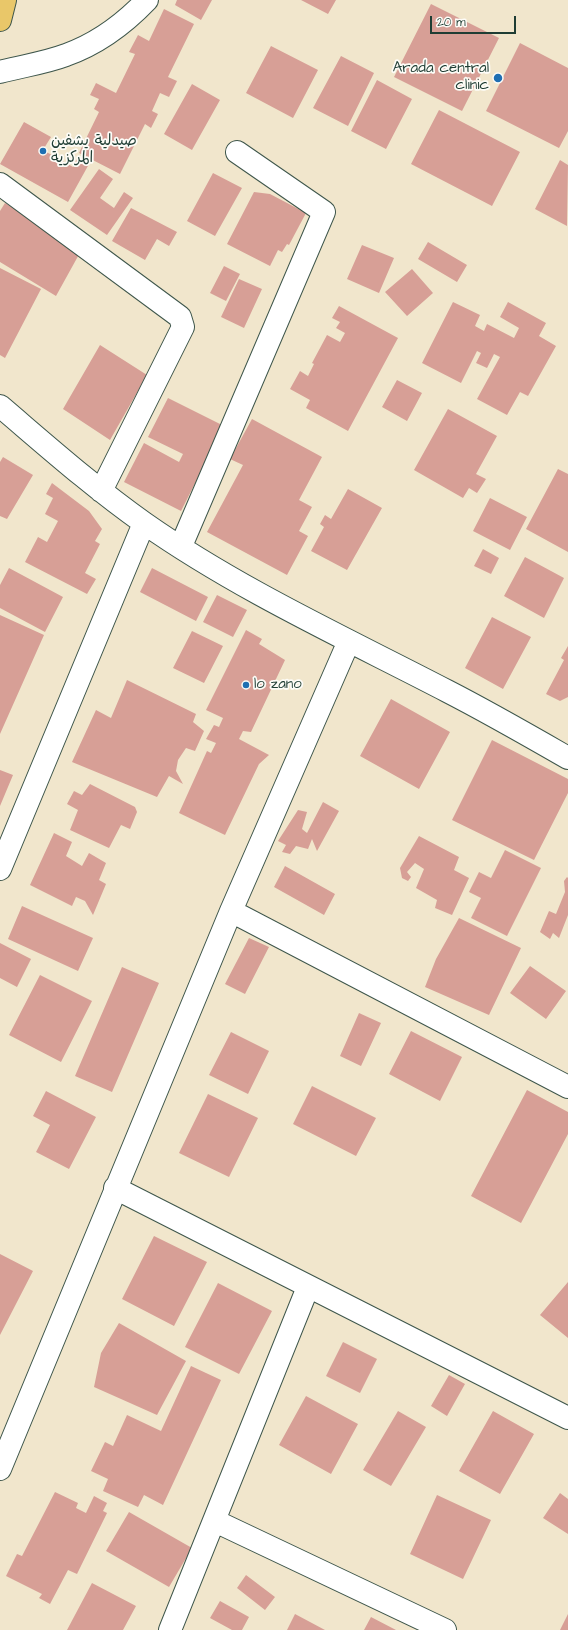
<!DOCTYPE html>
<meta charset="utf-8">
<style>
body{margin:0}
#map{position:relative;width:568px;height:1630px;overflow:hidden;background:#f1e6cc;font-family:"Architects Daughter",sans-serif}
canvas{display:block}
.scale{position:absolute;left:430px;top:16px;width:86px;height:18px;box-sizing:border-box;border:2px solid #1f3d34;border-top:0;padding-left:5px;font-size:12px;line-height:14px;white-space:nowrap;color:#1f3d34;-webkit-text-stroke:3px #fdfcf7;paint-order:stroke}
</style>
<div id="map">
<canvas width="568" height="1630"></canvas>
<div class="scale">20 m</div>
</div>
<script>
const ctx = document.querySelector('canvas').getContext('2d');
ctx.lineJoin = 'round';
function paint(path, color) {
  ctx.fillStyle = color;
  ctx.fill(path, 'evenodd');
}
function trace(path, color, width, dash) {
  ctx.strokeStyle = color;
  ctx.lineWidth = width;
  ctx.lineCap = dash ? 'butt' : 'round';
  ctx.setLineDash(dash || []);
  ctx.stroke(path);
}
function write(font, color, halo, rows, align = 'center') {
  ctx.font = font + ' "Architects Daughter","Playpen Sans Arabic",sans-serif';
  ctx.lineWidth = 3.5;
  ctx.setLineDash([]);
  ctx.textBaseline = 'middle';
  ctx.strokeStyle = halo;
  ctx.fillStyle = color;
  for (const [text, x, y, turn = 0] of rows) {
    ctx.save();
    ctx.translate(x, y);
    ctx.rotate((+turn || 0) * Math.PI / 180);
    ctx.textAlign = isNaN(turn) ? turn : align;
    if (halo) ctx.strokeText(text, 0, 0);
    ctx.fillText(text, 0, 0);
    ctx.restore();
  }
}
paint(new Path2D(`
 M177,0H212L201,20L175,5Z
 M301,0H336L328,14Z
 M431,4L499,38L462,111L394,77Z
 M164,9L194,24L168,77L177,81L169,97L160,93L152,111L158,114L151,128L145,124L120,174L79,153L99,112L94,109L99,99L90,95L96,83L116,93L135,54L129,52L138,35L149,41Z
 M520,43L568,68V131L559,148L486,111Z
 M271,46L318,70L293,118L246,93Z
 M341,56L374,73L348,126L313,108Z
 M377,80L412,99L386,149L351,131Z
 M192,84L220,100L192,150L164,134Z
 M439,110L520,152L492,206L411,164Z
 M24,122L51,137L43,150L73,167L78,157L89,164L68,202L0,164Z
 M560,160L568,165L567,226L535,209Z
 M99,169L113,179L100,198L114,208L124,192L133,198L107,235L70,210Z
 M213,173L242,188L215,236L187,221Z
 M254,192L270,194L306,213L289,245L287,244L282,252L278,250L270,266L227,244Z
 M5,203L82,249L56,296L0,262V211Z
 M131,208L177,232L169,246L157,239L145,260L112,241Z
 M428,242L467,265L457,282L418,259Z
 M362,245L394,258L379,293L347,279Z
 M224,266L240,274L226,301L210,293Z
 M0,268L41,289L5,358L0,355Z
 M412,269L433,293L407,316L385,292Z
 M239,279L262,289L244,328L221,317Z
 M453,302L480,315L475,326L484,331L487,324L514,338L519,328L500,317L508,302L546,323L539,336L556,346L528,396L520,392L507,415L477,399L500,357L494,354L487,368L476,363L481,353L477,351L461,383L422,363Z
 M339,306L398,338L348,431L306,408L310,400L290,389L300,371L308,376L314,364L312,363L327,335L340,342L345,333L336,328L340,322L332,318Z
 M100,345L147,375L110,440L63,409Z
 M397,380L422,393L407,421L382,407Z
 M168,398L224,426L181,511L124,482L144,443L179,462L183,454L148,437Z
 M448,409L497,436L476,474L486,479L477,493L469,488L463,498L414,470Z
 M252,419L322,457L299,500L312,507L299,531L308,536L287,575L207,532L243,465L230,459Z
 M3,457L33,475L7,519L0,516V462Z
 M558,469L568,474V552L526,529Z
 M52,483L89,511L102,529L95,541L100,544L85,573L96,579L87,594L25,562L38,537L47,542L58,521L45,514L53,498L46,494Z
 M348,489L382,508L347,570L311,551L324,527L320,524L325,515L331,519Z
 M490,498L527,517L510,550L473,531Z
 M483,549L499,558L491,574L474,566Z
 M525,557L564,578L544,618L504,596Z
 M9,568L63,597L45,632L0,608V585Z
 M152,568L208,597L196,621L140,592Z
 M217,595L247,610L233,637L203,622Z
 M0,615L44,635L0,734Z
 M492,617L531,637L503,689L465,668Z
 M246,630L262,639L259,644L285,660L251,732L243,731L239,739L269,755L259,764L225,835L179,813L207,751L211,753L216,743L206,739L214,725L219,727L223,718L206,710Z
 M192,631L223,646L204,683L173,668Z
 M568,646V697L560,701L546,694L564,660L561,658Z
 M127,680L196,714L193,722L204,731L195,751L186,748L178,760L176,771L183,784L169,776L157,797L72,762L96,710L111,718Z
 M391,699L450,732L419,789L360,756Z
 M492,740L568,779V793L534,860L452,820Z
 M0,770L13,775L0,806Z
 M90,784L135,807L137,812L130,829L121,825L109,848L70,830L78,810L67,804L74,791L82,795Z
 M323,802L339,811L317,851L312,839L308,849L296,846L290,854L282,852L286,845L278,841L298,810L307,812L302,829L307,833Z
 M54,833L72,842L66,856L82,866L89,853L106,863L99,880L106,884L93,915L85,901L76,897L72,906L30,885Z
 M419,836L459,857L454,870L469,878L452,915L435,908L437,900L416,888L424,869L415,863L407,872L411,877L408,881L402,878L400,868Z
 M505,850L541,868L507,936L471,918L481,898L469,892L479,872L491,878Z
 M285,866L335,894L324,915L274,887Z
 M567,877L568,878V915L559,938L553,933L550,939L540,932L549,911L556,914L565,892L564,881Z
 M22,906L93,938L78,971L8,939Z
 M459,918L521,948L489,1015L425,987L436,959Z
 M249,938L269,947L245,994L225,984Z
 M0,943L31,959L17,987L0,978Z
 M530,966L566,991L546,1019L510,993Z
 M122,967L159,983L112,1092L75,1076Z
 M40,975L92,1001L61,1062L9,1035Z
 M359,1013L381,1023L361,1066L340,1056Z
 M411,1031L462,1057L440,1101L389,1074Z
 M231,1032L269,1051L248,1094L209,1075Z
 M312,1086L376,1118L356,1156L293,1124Z
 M527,1090L568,1112V1134L521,1223L471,1196Z
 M46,1091L96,1117L69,1169L36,1152L50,1125L33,1116Z
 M208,1094L258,1118L229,1177L179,1153Z
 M154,1236L207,1262L174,1326L122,1299Z
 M0,1254L33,1271L0,1335Z
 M568,1282V1338L540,1315Z
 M218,1283L272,1311L239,1374L185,1347Z
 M119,1323L186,1361L157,1415L94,1387L101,1353Z
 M343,1342L377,1359L360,1393L326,1376Z
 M191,1366L221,1380L163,1505L144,1495L138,1507L103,1491L108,1479L91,1471L105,1442L113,1446L127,1415L161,1431Z
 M449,1375L465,1384L447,1416L431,1406Z
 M306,1396L358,1424L331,1474L279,1445Z
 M398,1411L426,1427L391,1486L363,1470Z
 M493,1411L534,1434L500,1494L459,1471Z
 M55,1492L78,1503L76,1508L86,1513L94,1496L107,1503L103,1511L107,1513L77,1574L68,1570L50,1604L39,1598L42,1594L6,1576L17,1554L22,1556Z
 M560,1493L568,1499V1534L543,1518Z
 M437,1495L491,1520L463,1579L410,1554Z
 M129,1512L192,1548L169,1587L106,1551Z
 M246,1575L275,1597L265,1610L237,1588Z
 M92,1583L136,1606L123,1630H67Z
 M220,1601L249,1617L242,1630H232L210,1618Z
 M295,1614L325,1630H287Z
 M568,1614V1630H560Z
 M371,1617L396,1630H364Z`), '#d79f96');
const minor = new Path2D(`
 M0,72C22,66 45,63 66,55C97,44 125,23 147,0
 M0,184L180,317L183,327L101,491
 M0,406C47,446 93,487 144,523C238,589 345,638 447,691C488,712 528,735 568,758
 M181,546L324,212L237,152
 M0,869L144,523
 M231,911L568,1087
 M115,1188L568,1418
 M0,1469L231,911L349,641
 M215,1521L445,1630
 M170,1630L308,1287`);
const major = new Path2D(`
 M0,20L5,0`);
trace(minor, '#3e564b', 24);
trace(major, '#3e564b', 24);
trace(minor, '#fff', 22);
trace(major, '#e9c769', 22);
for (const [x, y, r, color] of [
 [498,78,5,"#1f6fb2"],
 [43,151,4,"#1f6fb2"],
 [246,685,4,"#1f6fb2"]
]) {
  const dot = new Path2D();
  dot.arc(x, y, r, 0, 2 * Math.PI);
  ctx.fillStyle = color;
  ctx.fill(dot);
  trace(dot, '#fdfcf7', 1.5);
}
write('15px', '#1f3d34', '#fdfcf7', [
 ["Arada central",489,69,"right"],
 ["clinic",489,86,"right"],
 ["صيدلية يشفين",51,142],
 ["المركزية",51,159],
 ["lo zano",254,685]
], 'left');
</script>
